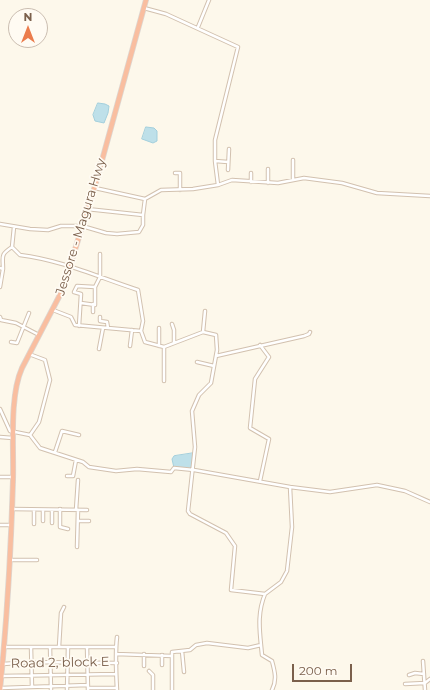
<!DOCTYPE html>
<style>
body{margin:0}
#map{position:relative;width:430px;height:690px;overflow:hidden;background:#fdf8eb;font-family:Montserrat,sans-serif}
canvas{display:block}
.north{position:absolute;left:8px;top:8px;width:40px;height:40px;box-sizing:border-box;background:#fffbf3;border:1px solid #cabdb0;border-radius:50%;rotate:0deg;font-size:11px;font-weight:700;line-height:16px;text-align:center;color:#7b604c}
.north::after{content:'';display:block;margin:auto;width:14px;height:18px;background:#eb7c4c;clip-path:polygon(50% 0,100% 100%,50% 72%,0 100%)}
.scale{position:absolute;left:292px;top:664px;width:60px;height:18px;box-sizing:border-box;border:2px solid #7b604c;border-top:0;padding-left:5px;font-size:12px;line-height:14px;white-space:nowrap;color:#7b604c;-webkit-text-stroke:3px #fffbf3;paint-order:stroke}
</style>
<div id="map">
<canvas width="430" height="690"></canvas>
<div class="north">N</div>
<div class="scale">200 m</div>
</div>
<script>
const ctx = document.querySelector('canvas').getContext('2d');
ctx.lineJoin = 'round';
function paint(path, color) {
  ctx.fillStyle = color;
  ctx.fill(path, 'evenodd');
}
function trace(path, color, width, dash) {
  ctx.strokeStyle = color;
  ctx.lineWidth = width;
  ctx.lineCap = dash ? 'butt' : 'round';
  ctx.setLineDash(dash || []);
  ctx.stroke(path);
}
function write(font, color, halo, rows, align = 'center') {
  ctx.font = font + ' Montserrat,sans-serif';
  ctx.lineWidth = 3.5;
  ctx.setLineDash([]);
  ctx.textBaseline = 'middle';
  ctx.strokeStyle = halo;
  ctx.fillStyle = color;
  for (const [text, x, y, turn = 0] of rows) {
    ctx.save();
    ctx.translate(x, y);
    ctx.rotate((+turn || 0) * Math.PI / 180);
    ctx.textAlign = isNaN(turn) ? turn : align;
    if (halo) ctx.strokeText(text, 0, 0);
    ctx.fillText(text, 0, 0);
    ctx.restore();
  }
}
const water = new Path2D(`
 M98,103L105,104L109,106L108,113L104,123L95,121L93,115Z
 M146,127L154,128L157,131V141L153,143L142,139Z
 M194,453L192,469L174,468L172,459L174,456Z`);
paint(water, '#bee0e9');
trace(water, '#a3cfdc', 1);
const minor = new Path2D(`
 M144,8L166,14L238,47L215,140V161L218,185
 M198,27L209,0
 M293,160V179
 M215,161L228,162
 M228,170L229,149
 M175,173H180V190
 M251,182V173
 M268,183V169
 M95,188L145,199
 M87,209L143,215L145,199L161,190L193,189L218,185L232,180L278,183L304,178L342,183L377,193L430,196
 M0,224L30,229L48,230L61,226H82L106,233L117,234L139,232L143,225V215
 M14,227L12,247L20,255C61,260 98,277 138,290L143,321L141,331
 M0,268L3,269C3,256 0,255 12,247
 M0,287L3,269
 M81,303L95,305V287L100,277V254
 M53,310L71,317L75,325L141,331L145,342L164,347L203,332L216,335L217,350L211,383L199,395L192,411L195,447L188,511L190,514L226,533L235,546L231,590L265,594C258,611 259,626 261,645L248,648L207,643L196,645L190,650L172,652V690
 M93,312V304
 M0,317L1,320L16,323L39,335
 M100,317V321L107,322L108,328
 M172,324L174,330V343
 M79,326L81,294L74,292L77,286L95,287
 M203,332L205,311
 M11,342L17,343L29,313
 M130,346L132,330
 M159,346V328
 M99,349L103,328
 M29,354L45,360L50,380L39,422L30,435
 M216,356L304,336L309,334L310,332
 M197,362L214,366
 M164,381V347
 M0,409L10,431L30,435L40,448L83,462L89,467L116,471L137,469L171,472L174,468L194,470L290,487
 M0,437L13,438
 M55,452L62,431L79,435
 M67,476H73L76,460
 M0,477H13
 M260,481L269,439L250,428L255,379L269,357L260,345
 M12,509L87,510
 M60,509V527L68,529
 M43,510V521
 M52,510V523
 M76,510L78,480
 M78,521H89
 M34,524V510
 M0,525H11
 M77,547L78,510
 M10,560H37
 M265,594L281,582L287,571L292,527L290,487L330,492L377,485L405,491L430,502
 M261,645L262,655L272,661C275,672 277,680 272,690
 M4,647H115
 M31,647L32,687
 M50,647L51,690
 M59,647L61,613L64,607
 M87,647L88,690
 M182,651L184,672
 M116,654L172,656
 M423,661L425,690
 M3,664L32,662L117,663
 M162,665V655
 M144,666V654
 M149,671L153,675V690
 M409,675L415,673L424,674
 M2,676L116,674
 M405,684L425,683L430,679
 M1,688L88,685
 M88,688H117
 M67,690L68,647
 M117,690C116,672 115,654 117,637`);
const highway = new Path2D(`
 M0,690C7,620 11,550 13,480C14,448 9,397 22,368L62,291L95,186L146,0`);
trace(minor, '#d2c1af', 4.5);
trace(highway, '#ddd6d0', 6);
trace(minor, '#fff', 2.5);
trace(highway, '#f9bea0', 4.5);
write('13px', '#7b604c', '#fffbf3', [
 ["Jessore - Magura Hwy",81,227,-73],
 ["Road 2, block E",60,663,-1]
]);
</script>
